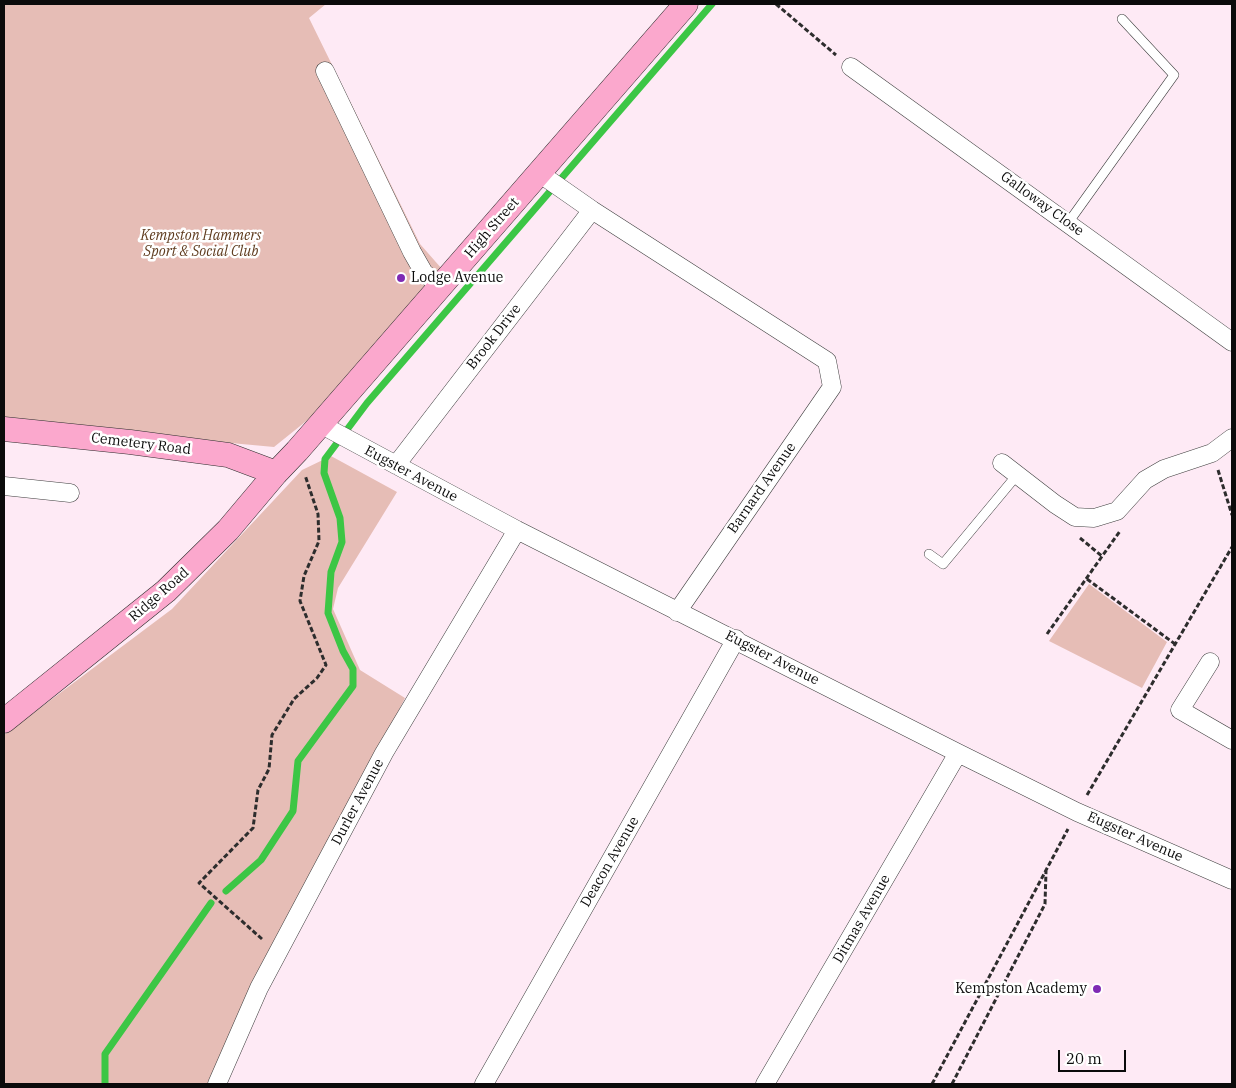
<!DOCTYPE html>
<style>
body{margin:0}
#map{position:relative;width:1236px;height:1088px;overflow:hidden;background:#feeaf5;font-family:"IBM Plex Serif",serif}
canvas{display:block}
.frame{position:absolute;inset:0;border:5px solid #0b0b0b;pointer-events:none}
.scale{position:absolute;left:1058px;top:1050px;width:68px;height:22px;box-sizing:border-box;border:2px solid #0b0b0b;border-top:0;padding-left:6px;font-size:15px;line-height:18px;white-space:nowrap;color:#0b0b0b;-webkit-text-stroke:4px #fff;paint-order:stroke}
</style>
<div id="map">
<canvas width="1236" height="1088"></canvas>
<div class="frame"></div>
<div class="scale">20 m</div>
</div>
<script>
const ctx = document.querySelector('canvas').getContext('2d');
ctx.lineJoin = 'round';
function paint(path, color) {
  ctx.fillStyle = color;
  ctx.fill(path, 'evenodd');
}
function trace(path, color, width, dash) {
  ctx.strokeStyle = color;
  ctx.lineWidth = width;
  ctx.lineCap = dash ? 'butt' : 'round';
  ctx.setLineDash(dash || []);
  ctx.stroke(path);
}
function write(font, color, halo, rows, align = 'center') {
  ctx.font = font + ' "IBM Plex Serif",serif';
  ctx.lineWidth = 5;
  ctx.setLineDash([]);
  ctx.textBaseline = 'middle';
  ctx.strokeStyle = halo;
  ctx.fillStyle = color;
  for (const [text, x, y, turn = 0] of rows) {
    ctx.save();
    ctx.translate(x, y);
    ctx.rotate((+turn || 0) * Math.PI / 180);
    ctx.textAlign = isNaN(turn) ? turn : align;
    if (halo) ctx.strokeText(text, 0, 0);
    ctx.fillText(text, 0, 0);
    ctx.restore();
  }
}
paint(new Path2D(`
 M4,4H326L309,18L420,244L442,269L320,410L274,447L4,422Z
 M331,456L397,492L338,588L333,609L360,670L405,698L210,1084H4V735L172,609L302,470Z
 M1089,584L1167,642L1142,688L1049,641Z`), '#e6bdb6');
trace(new Path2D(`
 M226,891L261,860L293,811L298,761L353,686V669L343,651L328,613L331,572L342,542L340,518L324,473L325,459L367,403L712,4
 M105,1084V1054L211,903`), '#3cc645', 7);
const lane = new Path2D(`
 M1068,223L1174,75L1122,19
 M929,554L943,564L1017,475`);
const street = new Path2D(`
 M851,67L1232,342
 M325,71L412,252L424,273L441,286
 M539,173L592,210L827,361L832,387L677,612
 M320,424L517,530L958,753L1077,812L1232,880
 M1002,463L1055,504L1075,517L1094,518L1117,511L1145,480L1164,469L1212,453L1232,438
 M396,465L592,210
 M4,486L70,493
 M1210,662L1180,710L1232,740
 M217,1084L259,988L384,753L517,530
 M484,1084L736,639
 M765,1084L958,753`);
const secondary = new Path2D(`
 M4,429L130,442L228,455L276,473
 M4,721L166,591L228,530L276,473L297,451L686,4`);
trace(lane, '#3e3e3e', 10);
trace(street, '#3e3e3e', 19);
trace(secondary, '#2d2d2d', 25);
trace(new Path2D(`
 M776,4L836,55
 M1218,470L1232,515
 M1080,538L1103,557
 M1087,579L1175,644
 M1047,634L1120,531
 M1087,795L1232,547
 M262,939L199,883L253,828L258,790L269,769L272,735L294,699L317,678L326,665L300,601L304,576L319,541L318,514L305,475
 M932,1084L1068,829
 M952,1084L1045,904L1046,871`), '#2d2d2d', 3, [5, 2.5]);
trace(lane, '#fff', 9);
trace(street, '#fff', 18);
trace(secondary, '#fba8cd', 24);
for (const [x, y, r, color] of [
 [401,278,5,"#7f2ab4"],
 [1097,989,5,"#7f2ab4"]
]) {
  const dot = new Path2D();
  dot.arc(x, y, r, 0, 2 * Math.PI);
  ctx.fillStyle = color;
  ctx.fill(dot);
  trace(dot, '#fff', 2);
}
write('14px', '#0b0b0b', '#fff', [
 ["Galloway Close",1042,204,36],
 ["High Street",492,228,-49],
 ["Brook Drive",494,337,-52],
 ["Cemetery Road",141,444,7],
 ["Eugster Avenue",411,474,28],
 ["Barnard Avenue",762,488,-55],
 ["Ridge Road",159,595,-41],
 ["Eugster Avenue",772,658,27],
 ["Durler Avenue",358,802,-62],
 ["Eugster Avenue",1135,837,24],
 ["Deacon Avenue",610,862,-60],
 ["Ditmas Avenue",862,919,-60]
]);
write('italic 14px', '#5f3c1f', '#fff', [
 ["Kempston Hammers",201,236],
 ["Sport & Social Club",201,252]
]);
write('14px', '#0b0b0b', '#fff', [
 ["Lodge Avenue",411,278],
 ["Kempston Academy",1087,989,"right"]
], 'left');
</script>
